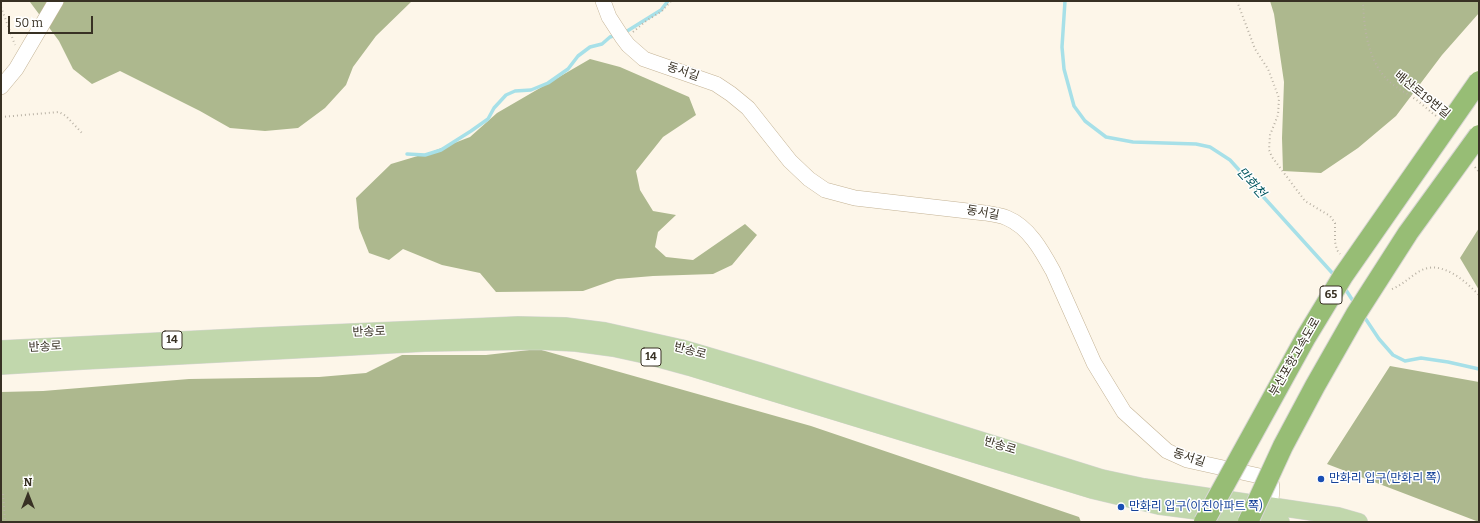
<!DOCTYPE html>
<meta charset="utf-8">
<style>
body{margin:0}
#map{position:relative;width:1480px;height:523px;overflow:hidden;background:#fdf6e9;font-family:Bitter,serif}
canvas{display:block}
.frame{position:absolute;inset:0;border:2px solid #383124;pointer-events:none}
.north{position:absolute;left:8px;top:475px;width:40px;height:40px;-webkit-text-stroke:3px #fff;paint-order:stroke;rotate:0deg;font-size:11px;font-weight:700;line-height:16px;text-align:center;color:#383124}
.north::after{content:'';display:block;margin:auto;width:14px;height:18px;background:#383124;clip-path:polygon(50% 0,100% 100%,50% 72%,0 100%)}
.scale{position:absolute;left:8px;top:16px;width:85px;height:18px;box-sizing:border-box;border:2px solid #383124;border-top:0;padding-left:5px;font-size:12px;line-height:14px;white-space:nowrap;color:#383124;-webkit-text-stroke:3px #fff;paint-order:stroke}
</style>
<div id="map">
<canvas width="1480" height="523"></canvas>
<div class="frame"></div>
<div class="north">N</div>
<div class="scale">50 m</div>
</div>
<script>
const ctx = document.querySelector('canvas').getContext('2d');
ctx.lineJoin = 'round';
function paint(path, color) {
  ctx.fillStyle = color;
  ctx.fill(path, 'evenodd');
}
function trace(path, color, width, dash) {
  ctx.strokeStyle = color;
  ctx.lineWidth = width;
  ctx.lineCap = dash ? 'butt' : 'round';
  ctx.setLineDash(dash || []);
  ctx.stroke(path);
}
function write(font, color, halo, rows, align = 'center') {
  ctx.font = font + ' Bitter,"Noto Sans KR",serif';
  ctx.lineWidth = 3;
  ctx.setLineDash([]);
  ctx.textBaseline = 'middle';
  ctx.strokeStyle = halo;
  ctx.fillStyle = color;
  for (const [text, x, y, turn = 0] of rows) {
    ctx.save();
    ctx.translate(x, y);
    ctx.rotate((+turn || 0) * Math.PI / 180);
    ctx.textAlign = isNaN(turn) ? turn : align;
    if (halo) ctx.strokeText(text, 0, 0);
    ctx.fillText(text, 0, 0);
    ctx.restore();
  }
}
paint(new Path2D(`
 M31,1H412L376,36L353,67L346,85L325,108L298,128L265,131L230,128L200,111L120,71L92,84L73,69L59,41L30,2Z
 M1270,1H1479V13L1442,55L1396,116L1358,148L1321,173L1283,171L1282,138L1284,82L1274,14Z
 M590,59L620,67L689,97L696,115L663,137L636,171L640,190L653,211L676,215L658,232L655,247L666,257L693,260L745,224L757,235L732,265L713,274L653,276L617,279L583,291L496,292L480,273L442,265L403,249L389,260L369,253L359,228L356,198L391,164L431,152L470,137L497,113Z
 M1479,228V290L1460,258Z
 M538,349L811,426L1079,517L1081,522H1V392L43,391L189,379L319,377L366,373L402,355H486Z
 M1390,366L1479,382V522L1327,464Z`), '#adb88e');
trace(new Path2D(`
 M1065,1L1062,47L1064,69L1074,106L1085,121L1106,137L1133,142L1196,144L1210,147L1230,160L1335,276
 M624,33L661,10L668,1
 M407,154L425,155L441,150L471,131L488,119L494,108L506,95L515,91L531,90L548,83L568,69L578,56L590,47L602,44L610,37L616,35
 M1344,287L1355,304
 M1363,315L1379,339L1393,355L1405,361L1421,358L1448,362L1479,369`), '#a7e0e8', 3.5);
const secondary = new Path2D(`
 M603,1L609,17L622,37L628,45L644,59L716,84L731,94L748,108L790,161L809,179L825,190L855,198L985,213C992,214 1000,215 1007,218C1029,227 1042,251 1053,271L1094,363L1124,412L1167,451L1187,460L1264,477C1264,477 1269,480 1270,480C1275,487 1269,509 1267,517
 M1,87L16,69L56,1`);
const primary = new Path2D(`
 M1,349L261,336L518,325L565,326L605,331L681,348L759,371L1102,478L1144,487L1338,516L1359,522
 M1,366L83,361L425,343L538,341L576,343L613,348L645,355L689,367L1092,490L1159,506L1281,522`);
trace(secondary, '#c4b395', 16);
trace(primary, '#d7d6d3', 18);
trace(new Path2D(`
 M1237,1L1255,49L1268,69L1279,98L1278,115L1270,135L1269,150L1272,157L1305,201L1330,216L1335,223V242L1337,250L1340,254
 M1363,1C1364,29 1368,64 1391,83C1397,88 1403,91 1409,95C1419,101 1427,109 1436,116
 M1,7L15,45
 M633,32L646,21L662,11L671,1
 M1,117L59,112L66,116L82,133
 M1475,167L1479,172
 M1392,289C1402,285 1409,278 1418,272C1440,258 1464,280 1479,295
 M1,492H3L5,522`), '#bab3a6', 2, [1, 3]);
trace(secondary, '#fff', 15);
trace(primary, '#c1d7ac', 17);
const highwayBridge = new Path2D(`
 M1204,522L1306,337L1343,276L1479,81
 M1248,522L1283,446L1315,386L1356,314L1408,233L1479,135`);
trace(highwayBridge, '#d7d6d3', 22, []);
trace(highwayBridge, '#97bd75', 20);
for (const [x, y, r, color] of [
 [1321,479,4,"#1a4fb4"],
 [1121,507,4,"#1a4fb4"]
]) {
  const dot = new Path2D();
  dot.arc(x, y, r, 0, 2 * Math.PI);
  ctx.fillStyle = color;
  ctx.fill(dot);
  trace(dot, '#fff', 1.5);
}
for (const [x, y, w] of [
 [1331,295,22],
 [172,340,20],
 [651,357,20]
]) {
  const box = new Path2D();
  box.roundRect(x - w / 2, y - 9, w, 18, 3);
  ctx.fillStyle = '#fff';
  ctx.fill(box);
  trace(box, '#383124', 1);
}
write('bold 11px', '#383124', null, [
 ["65",1331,295],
 ["14",172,340],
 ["14",651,357]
]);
write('12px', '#383124', '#fff', [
 ["동서길",683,72,19],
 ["배산로19번길",1422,95,39],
 ["동서길",983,213,10],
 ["반송로",369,332,-2],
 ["반송로",45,347,-3],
 ["반송로",690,351,15],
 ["부산포항고속도로",1295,357,-60],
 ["반송로",1000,446,17],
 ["동서길",1189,458,18]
]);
write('12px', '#164399', '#fff', [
 ["만화리 입구(만화리 쪽)",1329,479],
 ["만화리 입구(이진아파트 쪽)",1129,507]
], 'left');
write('italic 13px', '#00565f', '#fff', [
 ["만화천",1251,183,48]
]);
</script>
